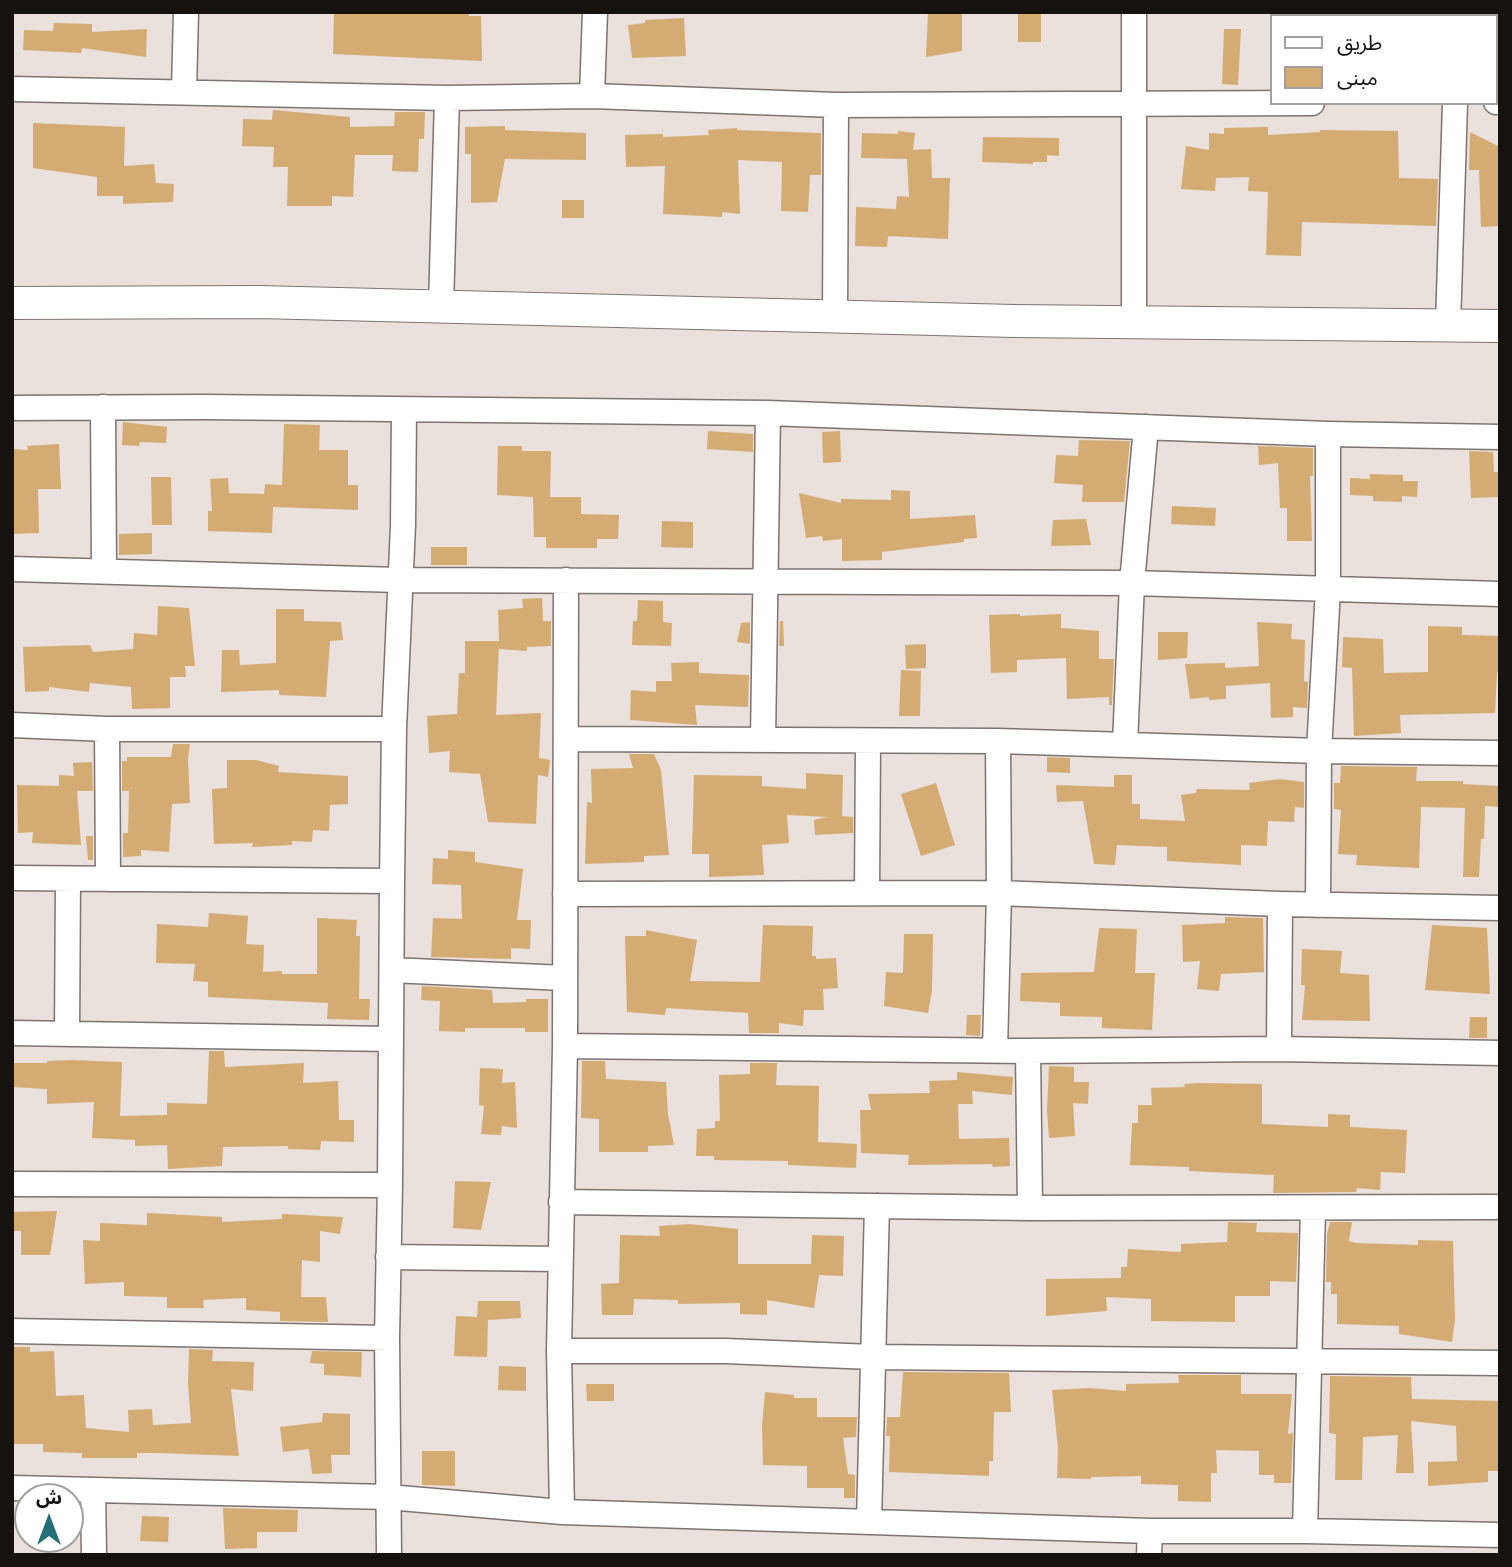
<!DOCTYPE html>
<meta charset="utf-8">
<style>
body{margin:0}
#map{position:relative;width:1512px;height:1567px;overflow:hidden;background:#eae0dc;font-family:Overpass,"Noto Sans Arabic",sans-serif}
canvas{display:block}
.frame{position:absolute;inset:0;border:14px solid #151210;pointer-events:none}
.legend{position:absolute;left:1270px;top:14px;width:228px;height:91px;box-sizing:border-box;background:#fff;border:2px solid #a1a09f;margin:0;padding:9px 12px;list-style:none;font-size:21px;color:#151210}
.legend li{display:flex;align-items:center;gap:14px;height:35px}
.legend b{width:35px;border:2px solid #a1a09f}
.north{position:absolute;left:14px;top:1483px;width:70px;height:70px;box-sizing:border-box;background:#fff;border:2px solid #a1a09f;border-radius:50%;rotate:0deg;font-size:19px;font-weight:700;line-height:28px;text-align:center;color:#151210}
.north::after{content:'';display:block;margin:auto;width:24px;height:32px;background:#246e77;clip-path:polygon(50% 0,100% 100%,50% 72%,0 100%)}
</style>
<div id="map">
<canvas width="1512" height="1567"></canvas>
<div class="frame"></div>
<ul class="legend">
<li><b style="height:9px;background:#fff"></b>طريق</li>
<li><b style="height:19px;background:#d4ab73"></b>مبنى</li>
</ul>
<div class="north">ش</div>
</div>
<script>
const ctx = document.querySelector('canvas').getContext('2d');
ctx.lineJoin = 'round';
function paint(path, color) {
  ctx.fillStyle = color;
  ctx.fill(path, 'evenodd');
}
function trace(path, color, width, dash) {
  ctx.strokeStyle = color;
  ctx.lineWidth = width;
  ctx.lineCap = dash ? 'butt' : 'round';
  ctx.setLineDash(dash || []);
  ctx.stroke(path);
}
paint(new Path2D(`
 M334,12H469V16H481L482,61L333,54Z
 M928,12H962V51L926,57Z
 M1018,12H1041V42H1018Z
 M684,18L686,56L632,58L628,25L645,23V20Z
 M54,23L92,24V32L147,29L146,57L82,48L81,53L23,50L24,30L53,31Z
 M1224,29H1241L1238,85L1222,84Z
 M273,110L350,117V127L394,126L395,112H425L424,139H419L418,172L392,171L393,155H355L353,197L332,196V206H287L288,167H273L274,147L242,146L243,119L272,120Z
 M33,123L125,127L124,166L154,164L156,183L174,184L173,202L123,204V196H97V177L33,168Z
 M505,126V130L586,133V160L505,159L497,202L471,203V154H465V127Z
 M1268,127V135L1320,132V130L1398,131L1399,178L1438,179L1436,226L1302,222L1301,256L1266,255L1268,192L1248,191L1249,177L1216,178L1215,191L1181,189L1186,146L1209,150V133L1224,134V128Z
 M737,128V130L821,133V175H810L808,212L781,211L782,162L738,160L740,214L722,212V217L663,214L665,166L626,167L625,135L663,134V137L709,135L708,130Z
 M898,131L915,133L913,150L931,149L932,178H950L948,239L888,236L887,247L855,246L856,207L896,209L897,196L909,197L907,159L861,158L862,133L898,134Z
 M1470,132L1500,147V226L1481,227L1479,170H1469Z
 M983,137L1059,138V156L1047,155V162H1033V164L982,162Z
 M562,200H584V218H562Z
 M123,422L167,427L166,443L140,442L139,446L122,445Z
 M284,424L320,425L319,450H348V485H358V510L273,507L272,533L208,531V511H212L210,479L228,478L229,493L264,494L265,484L282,485Z
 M708,431L753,434V452L707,449Z
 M840,431L841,462L823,463L822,432Z
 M1079,440L1130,441L1124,502H1082L1083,485L1054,483L1056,455L1078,456Z
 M59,444L61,489H38L39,533L12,534V449L28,450L27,446Z
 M498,446H522V451H551L550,497H581V514L619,515L618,539H597V548H546V537H534L533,497L497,495Z
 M1258,446L1313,448V476H1310L1312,541H1287V508H1280L1278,463L1259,465Z
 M1469,451L1493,452L1494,472H1499L1500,497L1471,498Z
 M1370,474L1403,475V481H1418L1417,497L1402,496V502L1373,501V496L1350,495V478L1370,479Z
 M151,477H171L172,525H152Z
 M891,490L910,491V519L975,515L977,538L964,539V542L882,552V560L842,561V539L823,541L822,536L806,538L799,493L841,503V499L891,500Z
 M1172,506L1216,508L1215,526L1171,524Z
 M1086,519L1091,545L1051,546L1053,520Z
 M662,521L693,522V548L661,547Z
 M152,533V554L119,555V534Z
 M431,547H467V565H431Z
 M542,598L543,621H551V646L527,647V651L499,649V644L496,715L541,713L539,758L550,760L548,777L538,775L536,824L488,822L480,774L449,772L450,751L429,753L427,716L457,714L459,673H465V641H499L498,610L523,608L522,599Z
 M638,600L663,601V622L672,623L671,646L632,645L633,621H637Z
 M158,606L189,608L195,666H185L186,677H170V708L132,709L131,687L90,683L89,692L49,687V691L25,692L23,647L90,645L93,652L133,649L134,633L157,635Z
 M276,609H304V621L341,622L343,640L330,641L326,697L279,695V690L221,692L222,650H239L240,665L276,663Z
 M1020,614V616L1061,614V628L1099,631V659H1114L1112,705H1109V697L1067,699L1066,658L1017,660V672L991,673L989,615Z
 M780,621H783L784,646H779Z
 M750,622V644L737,642L741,623Z
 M1257,622L1292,624L1291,639L1305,640L1304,681L1308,682L1307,708L1293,707V717L1271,718L1270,683L1226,686V699L1209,700V697L1190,699L1185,664L1225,663V668L1259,666Z
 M1428,626L1462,627V635L1500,636V672H1497L1495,713L1400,715L1401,733L1354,736L1352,668L1342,667L1343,637L1383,639L1384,673L1428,672Z
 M1158,632H1188L1187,658L1158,660Z
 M926,644V668L906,669L905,645Z
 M699,662V673L749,675L748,707L695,705L697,725L630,720L631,690L656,692V681H672L671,663Z
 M901,670L921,671L920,716H899Z
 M173,744H190L188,759L190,803L172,804L169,852L141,850V856L123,857V833H128L129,791H122V761H127V757H171Z
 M629,754H654L661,770L669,855L644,856V862L585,864L587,802L592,803L591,769L633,768Z
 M1047,757L1070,758V773L1047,772Z
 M227,760H256L279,766L278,772L348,776V804L330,805L329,831L313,830L312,842L292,841V845L252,847L253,843L214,844L212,789L227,788Z
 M92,762L93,791H77L81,845L32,843L33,832L18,833L17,785L59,786V775L74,776L73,763Z
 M1341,766L1417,767L1416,781H1463V784L1500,786V807L1485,806L1484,839H1481L1479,877H1463L1465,808L1421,807L1419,868L1356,865L1357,855L1338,854L1341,810L1334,809V783H1340Z
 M806,773L843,775L842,816L853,817V833L815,835L814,820L827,817L787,815L789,843L762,845L764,875L709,877V854H692L694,775L762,776V786L806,789Z
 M1114,775H1132V804H1140V819L1185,821L1181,795L1196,793L1197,789L1250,790L1249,783L1280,779L1304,782V808L1295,807L1294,822L1268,821L1267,846L1241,845V865L1167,861V847L1117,845L1115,865L1094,864L1083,801L1057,802L1056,785L1114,787Z
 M936,783L955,845L921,856L901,794Z
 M86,836H93V860H88Z
 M448,850L475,852V862L523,869L517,920H531L530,949L511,948V959L431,957L433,918L462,919L461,885L432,884L433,858L448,859Z
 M209,913L248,916L246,944L264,945L263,972L282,971V974H317V918L357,920L356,936H360L359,999H370L369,1020L327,1019L328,1003L208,997V982L193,981L195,964L156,963L157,924L208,927Z
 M1225,917L1263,918L1264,972L1221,974L1219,991L1197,989L1200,961L1183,962L1182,925L1225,923Z
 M763,925L813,926L812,956H816V959L836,958L838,988L823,989L824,1010H804L803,1026L779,1023V1033H749L748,1013L666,1008L665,1015L627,1012L625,936H646V930L697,940L690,981L760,982Z
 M1432,925L1487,928L1490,994L1425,990Z
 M1099,928L1137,929L1135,973H1155L1152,1030L1102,1028V1017L1060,1016V1003L1020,1001L1021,973L1094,972Z
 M904,934H933L932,990L928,1013L884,1006L886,972L903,973Z
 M1302,949L1342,951L1340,973L1369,975L1370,1021L1302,1020L1305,985H1301Z
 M422,986L492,990L493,1003L526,1002V999H548V1032H525V1028H465V1032L439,1031L440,1001L421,1000Z
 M967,1015H981L980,1036L966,1035Z
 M1470,1017H1487V1038H1469Z
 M209,1051H224L225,1067L304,1063L303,1083L338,1081L339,1120H354V1142L321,1141L320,1150L288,1149V1146L223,1147L222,1166L168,1169L167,1145L135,1146V1140L92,1138L94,1102L47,1104V1089L12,1087V1063H47V1061L70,1060L122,1062L120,1116L167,1115V1103L207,1104Z
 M582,1061H605L606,1079L666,1082L668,1114L674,1145L648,1146V1152H599V1119L581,1118Z
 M750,1063H777L776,1085L819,1086L818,1142L857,1144L856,1168L788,1165V1161L714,1160V1156H696L697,1129L715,1128V1121H720L719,1075L750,1074Z
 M1049,1066L1074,1067V1082H1089L1088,1104L1073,1103L1075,1136L1049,1138L1047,1111Z
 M480,1068L503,1069L502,1083L515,1082L517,1128L502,1126L501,1135L481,1134L484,1106L479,1105Z
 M957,1072L1013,1077L1012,1095L972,1091L973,1104H958L959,1139L1009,1138L1010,1166L993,1167L992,1164L908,1165L909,1155L861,1153L860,1110H871L868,1094L930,1093L929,1081L957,1080Z
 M1199,1083L1262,1084V1124L1328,1127V1114L1350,1115V1127L1407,1130L1405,1173L1381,1172L1380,1190L1357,1188L1356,1192L1273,1193L1274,1175L1189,1171V1167L1130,1165L1132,1123H1138V1105H1152L1151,1088L1185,1087L1184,1084Z
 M455,1181L491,1182L481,1230L453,1228Z
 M57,1211L50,1255H21V1231H12V1212Z
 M147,1213L222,1217V1222L282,1219V1214L343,1217L340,1234L320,1231V1262L302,1260L301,1297H326L328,1322L280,1321V1312L246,1310V1298L203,1300L204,1308H167V1297L124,1296V1282L85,1284L83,1240L100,1241V1223L147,1225Z
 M1228,1222L1257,1223L1256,1232L1298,1233L1296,1282L1270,1281V1296H1235V1322L1151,1321V1299L1106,1297L1107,1311L1046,1316V1279L1121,1278V1267H1127L1128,1249L1181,1252V1244L1227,1242Z
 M1330,1222H1352L1349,1241L1356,1243L1418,1245V1240L1453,1241L1455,1320L1452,1342L1399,1334V1326L1337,1324V1294H1331V1282H1326L1327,1234Z
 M689,1224L738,1229V1264H811L812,1235L844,1236L843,1276L819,1275L814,1308L767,1300V1315L740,1314V1303L678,1304V1300L634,1299L633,1315H602L601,1284L619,1283L620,1235L660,1236L659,1226Z
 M478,1301H520L521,1318L488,1320L487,1357L454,1356L456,1316L477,1317Z
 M12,1347H30V1352L54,1351L56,1396L84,1395L86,1428L129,1432L128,1410L152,1409L153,1425L191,1423L188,1384L189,1349L213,1350L212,1361L254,1362L253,1391L231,1389L239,1456L159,1453H137V1458H82V1453L43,1452V1444H14Z
 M312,1351L362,1352L361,1377L324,1375V1364L310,1363Z
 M499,1366L526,1367V1391L498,1390Z
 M903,1372L1009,1373L1011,1412H994L993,1461H989V1476L889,1472L890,1436H886L887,1417H900Z
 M1178,1375H1241V1394H1292L1288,1434L1293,1433L1291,1483H1274V1475H1259V1451L1216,1450L1217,1473H1211V1502L1178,1501V1485L1141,1484V1476L1091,1477V1479L1057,1478L1058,1448L1052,1390L1090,1388L1126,1391V1384L1179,1383Z
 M1330,1376L1411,1377L1412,1399L1500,1401V1471H1488V1482L1428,1486V1462L1457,1461L1456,1426L1411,1421L1414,1473H1396L1398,1435L1363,1437L1362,1480H1335L1336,1434L1329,1433Z
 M586,1384H614V1401H587Z
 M765,1392L794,1395V1398H817V1417H857L856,1437L843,1438L848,1474L855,1475V1498H844V1488H807V1466L763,1465L762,1426Z
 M323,1413L350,1414V1455H331L332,1473L312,1474L309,1449L283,1452L280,1427L322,1422Z
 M422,1451H455V1486L422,1485Z
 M223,1508L298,1510L297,1532H257V1548L225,1549Z
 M142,1516L169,1517L168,1542L140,1541Z`), '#d4ab73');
const minor = new Path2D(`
 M12,89L447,98L592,96L836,105L1312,103
 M184,91L186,12
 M592,96L595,12
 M1496,102H1500
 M441,306L447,98
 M835,316L836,105
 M1134,321V12
 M1448,326L1455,103
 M103,407L104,571
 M12,408L204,407L768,413L1328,434L1500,437
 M12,569L399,580L1132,583L1500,594
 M12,725L107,729H394
 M107,729L108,879
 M568,739L998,741L1319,751L1500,753
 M763,740L768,413
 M1125,744L1132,583L1146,427
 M12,878L392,881
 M867,893L868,742
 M565,894L999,893L1280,904L1500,908
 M1318,905L1319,751L1328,589V434
 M392,970L564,978
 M12,1033L391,1039
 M67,1034L68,879
 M565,1046L1028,1051L1279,1049L1500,1053
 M1279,1049L1280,904
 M995,1050L999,893L998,741
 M1028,1051L1030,1208
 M12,1184L390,1185
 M561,1202L1030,1208L1500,1207
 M388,1257L560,1259
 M12,1331L387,1338
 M559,1351H725L872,1357L1500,1363
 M12,1488L388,1497L562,1512L1150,1531H1305L1500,1535
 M93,1490L94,1555
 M562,1512L559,1351L565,1046L566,580
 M869,1522L877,1206
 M1305,1531L1313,1208
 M389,1555L387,1338L390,1185L392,881L394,729L403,525L404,410
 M1149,1555L1150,1531`);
const tertiary = new Path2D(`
 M12,303L259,302L1014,321L1500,326`);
trace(minor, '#7d7470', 27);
trace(tertiary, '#7d7470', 34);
trace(minor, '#fff', 24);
trace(tertiary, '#fff', 32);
</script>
